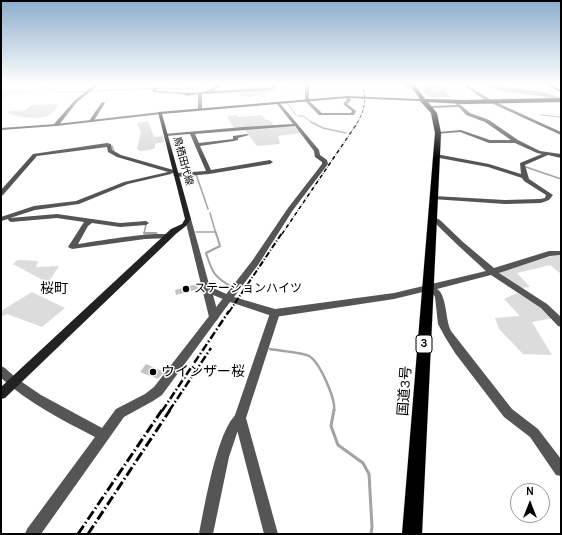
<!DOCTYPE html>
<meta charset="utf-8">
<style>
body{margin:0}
#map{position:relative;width:562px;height:535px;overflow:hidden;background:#fff;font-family:Karla,sans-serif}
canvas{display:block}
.frame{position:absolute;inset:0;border:2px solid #000;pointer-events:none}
.north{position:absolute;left:510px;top:483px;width:40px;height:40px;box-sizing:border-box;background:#fff;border:1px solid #999;border-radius:50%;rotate:0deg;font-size:11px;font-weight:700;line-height:16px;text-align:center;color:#000}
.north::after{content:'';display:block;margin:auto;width:14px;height:18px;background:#000;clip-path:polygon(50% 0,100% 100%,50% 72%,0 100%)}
</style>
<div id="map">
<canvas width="562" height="535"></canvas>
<div class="frame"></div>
<div class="north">N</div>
</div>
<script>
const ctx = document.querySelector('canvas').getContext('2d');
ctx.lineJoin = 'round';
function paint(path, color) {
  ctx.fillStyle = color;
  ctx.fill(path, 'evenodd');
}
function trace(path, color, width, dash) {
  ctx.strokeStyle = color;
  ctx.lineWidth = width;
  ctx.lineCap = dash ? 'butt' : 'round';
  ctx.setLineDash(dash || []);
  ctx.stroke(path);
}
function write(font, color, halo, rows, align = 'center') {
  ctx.font = font + ' Karla,"Noto Sans JP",sans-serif';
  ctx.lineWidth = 3;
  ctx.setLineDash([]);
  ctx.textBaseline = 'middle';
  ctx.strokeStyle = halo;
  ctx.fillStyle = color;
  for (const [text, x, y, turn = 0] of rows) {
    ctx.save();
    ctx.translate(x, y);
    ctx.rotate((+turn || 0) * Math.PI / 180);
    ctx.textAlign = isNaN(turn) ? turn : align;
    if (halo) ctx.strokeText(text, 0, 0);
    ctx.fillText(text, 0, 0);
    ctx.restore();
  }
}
paint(new Path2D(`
 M277,84H283L285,85L284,88L278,89L277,90L279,91L267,93V95C257,95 251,99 241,96L240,88L276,86Z
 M1,89L30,90L32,93L10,94L1,100Z
 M59,104C57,107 54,112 51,114C42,121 16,117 8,113L9,111L25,110L32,105Z
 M236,115L239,117L261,115L266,120H270L274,126L234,128L227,116Z
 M148,121L154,137L163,136L164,142L155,144V148L150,150L140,151L137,149L141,132L137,123Z
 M294,126L300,133L278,136L280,144L257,146L244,129Z
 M552,256H561V274L550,265L517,273L530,287L521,288L501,275L500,272Z
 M18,260L38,261L36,267L59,266L48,283L13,264Z
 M32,292L65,308L42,327L7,314L1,317V311Z
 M517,293L535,303L554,318L532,322L552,355L523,354L499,329L495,318L520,316L504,299Z`), '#dcdcdc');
trace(new Path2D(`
 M2,84L37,86
 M41,84L37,86L60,92H75L158,88L187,89L203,84
 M91,86L94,84
 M287,103L296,115
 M541,115L561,117
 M298,116H303L313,123`), '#a3a3a3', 1);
trace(new Path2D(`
 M311,122L323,128L346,133
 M112,146L114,152
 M526,167L561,179
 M196,174L208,209
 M210,213L216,234
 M146,224L144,234L157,233
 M196,232H216`), '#a3a3a3', 1.5);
trace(new Path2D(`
 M144,233H155
 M216,233L220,246L206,253C212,272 214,277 232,287`), '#a3a3a3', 2);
trace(new Path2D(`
 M270,349C279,351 302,352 309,356C320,362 336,400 334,411`), '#a3a3a3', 2.5);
trace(new Path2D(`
 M334,410L331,426L338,445L363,463L369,474L372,527L371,534`), '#a3a3a3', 3);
paint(new Path2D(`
 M481,84L543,92L561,98V102L542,96L506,92Z`), '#a3a3a3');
paint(new Path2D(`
 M423,86H440L447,91H444L451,97H430L423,91L425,89Z
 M197,284L198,289L176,295L175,290Z
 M146,364L164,372L158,379L140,372Z`), '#c4c4c4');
const trunk = new Path2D(`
 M409,84H414L425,99L465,100L561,98V102L465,104L428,102L437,113L441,133L422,534H402L435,133L431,113L420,101V99Z`);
const motorway = new Path2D(`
 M403,84H409L411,86L406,87Z`);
trace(trunk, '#dbdbdb', 1);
trace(motorway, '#dbdbdb', 2);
paint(new Path2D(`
 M96,84H100L77,102L58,126H54V124L75,100Z
 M122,84H134L132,85Z
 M152,84H164L162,85Z
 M218,84H222L213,91L271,88L273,84H277L272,90L202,94V109L200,110L198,109V94L187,96L182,94L152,92L153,88L155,87L157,88L156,91C171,91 193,95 207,91C211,90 215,86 218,84Z
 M461,84H465L491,100L561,132V135L489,102Z
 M346,96H348L351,100L347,104L356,111L354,115H319L305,101L308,100L322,113H351L352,111L343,104L347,100Z
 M456,101L470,113L489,120L518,140L540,151L561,154V158L548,155L525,165L529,179L553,195L549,200L541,203L505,204L432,199L431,198L434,196L505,200L540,199L545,198L546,195L524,181L522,178L488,167L434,157L433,156L436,154L489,164L521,174L520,163L542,154L537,153L515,143H489L460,132L436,134V132H438L461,130L490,140H511L485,122L466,115L459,107L430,108L428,107L430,106L457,105L454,102Z
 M102,102L105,103L93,122H89V121Z
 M277,102H279L319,150L320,155L327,160L328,164L293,210L258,265L234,297L275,309L394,293L486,271C467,254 448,236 430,218L433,216L440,220L463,242L494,268L549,251H561V255L550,256L499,273L547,304L561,317V327L558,326L541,308L491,275L437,289C447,295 445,319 451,331L512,409L538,429L561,459V476L556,475L530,437L504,417L455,353L445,337L438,324L435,297L433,294L427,291L394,299L275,317L230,302L162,395L153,401L124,417L41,534H25L27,529L95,437C62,420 29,403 1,378V366L5,368L16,378L41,395L102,428L116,409L145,394L154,387L252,261L288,208L322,164V162L315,157L314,151L295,126L195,134L199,143L233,139V136L247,134L249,135L238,138V140L234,141L200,146L211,170L270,160L273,162L270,164L209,174L176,177L173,175L175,174L172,173L171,174L128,184L79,204L35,210L10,218L57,214L120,223L146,221L149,223L146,225L120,227L92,223L88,226L78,244C92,242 165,229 173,236L169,238L145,239L72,249L68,247L84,222L57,218L11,222L9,221L8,219L1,221V217L34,206L76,201L124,182L168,172L117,157L108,152L107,147L37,156L3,195L1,196V190L33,154L107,143L111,144L112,150L121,155L177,171V173L206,171L190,134L166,136H164V134L243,127L293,124L277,104Z
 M240,412L244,414L246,418L237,433L229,457L213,534H199C204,511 218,421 240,412Z`), '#555');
paint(new Path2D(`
 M305,84H309V101L307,102L305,101Z
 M545,84H550L561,90V93Z
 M160,112L162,113V114L56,126L1,130V128L56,124Z
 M188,217L191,219L209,284L213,288L231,296L232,298L231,300L228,301L213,295L219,317L217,320L214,321L211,320L209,317L185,219Z
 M275,309L278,311L280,313L246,418L278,534H264L234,418L270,313L272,311Z`), '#555');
paint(new Path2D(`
 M347,96L420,99L422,100L420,101L347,98L162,114L191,219L186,226L177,233L5,398L1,399V387L171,229L182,224L185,219L158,112Z`), '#222');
paint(trunk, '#000');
paint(motorway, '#000');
trace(new Path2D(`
 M357,123C365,110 367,99 362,84`), '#000', 1, [3, 1, 0.5, 1]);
trace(new Path2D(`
 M282,234L358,122`), '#000', 1.5, [4, 1.5, 0.5, 1.5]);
trace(new Path2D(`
 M229,312L282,233`), '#000', 2, [6, 2, 1, 2]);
trace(new Path2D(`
 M162,411L229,311
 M169,411L211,348`), '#000', 2.5, [8, 2.5, 1.5, 2.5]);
trace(new Path2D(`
 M78,534L162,410
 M88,534L170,410`), '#000', 3, [10, 3, 1.5, 3]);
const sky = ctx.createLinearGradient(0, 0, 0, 159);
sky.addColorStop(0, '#8cadcc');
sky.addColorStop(0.53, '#fff');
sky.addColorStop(1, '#ffffff00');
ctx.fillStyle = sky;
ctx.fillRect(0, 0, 562, 159);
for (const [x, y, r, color] of [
 [186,289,4,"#000"],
 [153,372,4,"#000"]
]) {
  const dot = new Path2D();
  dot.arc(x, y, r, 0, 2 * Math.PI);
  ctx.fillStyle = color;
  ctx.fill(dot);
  trace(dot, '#fff', 1.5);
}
write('10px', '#000', '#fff', [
 ["鳥栖田代線",183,161,75]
]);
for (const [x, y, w] of [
 [424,344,16]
]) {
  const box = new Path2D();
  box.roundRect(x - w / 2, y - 9, w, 18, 3);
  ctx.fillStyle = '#fff';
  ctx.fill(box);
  trace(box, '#000', 1);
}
write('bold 11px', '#000', null, [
 ["3",424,344]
]);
write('12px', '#000', '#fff', [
 ["ステーションハイツ",194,289]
], 'left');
write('14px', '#000', '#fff', [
 ["桜町",54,289]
]);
write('14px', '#000', '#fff', [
 ["ウインザー桜",161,372]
], 'left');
write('14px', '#000', '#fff', [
 ["国道3号",405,391,-86]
]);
</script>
